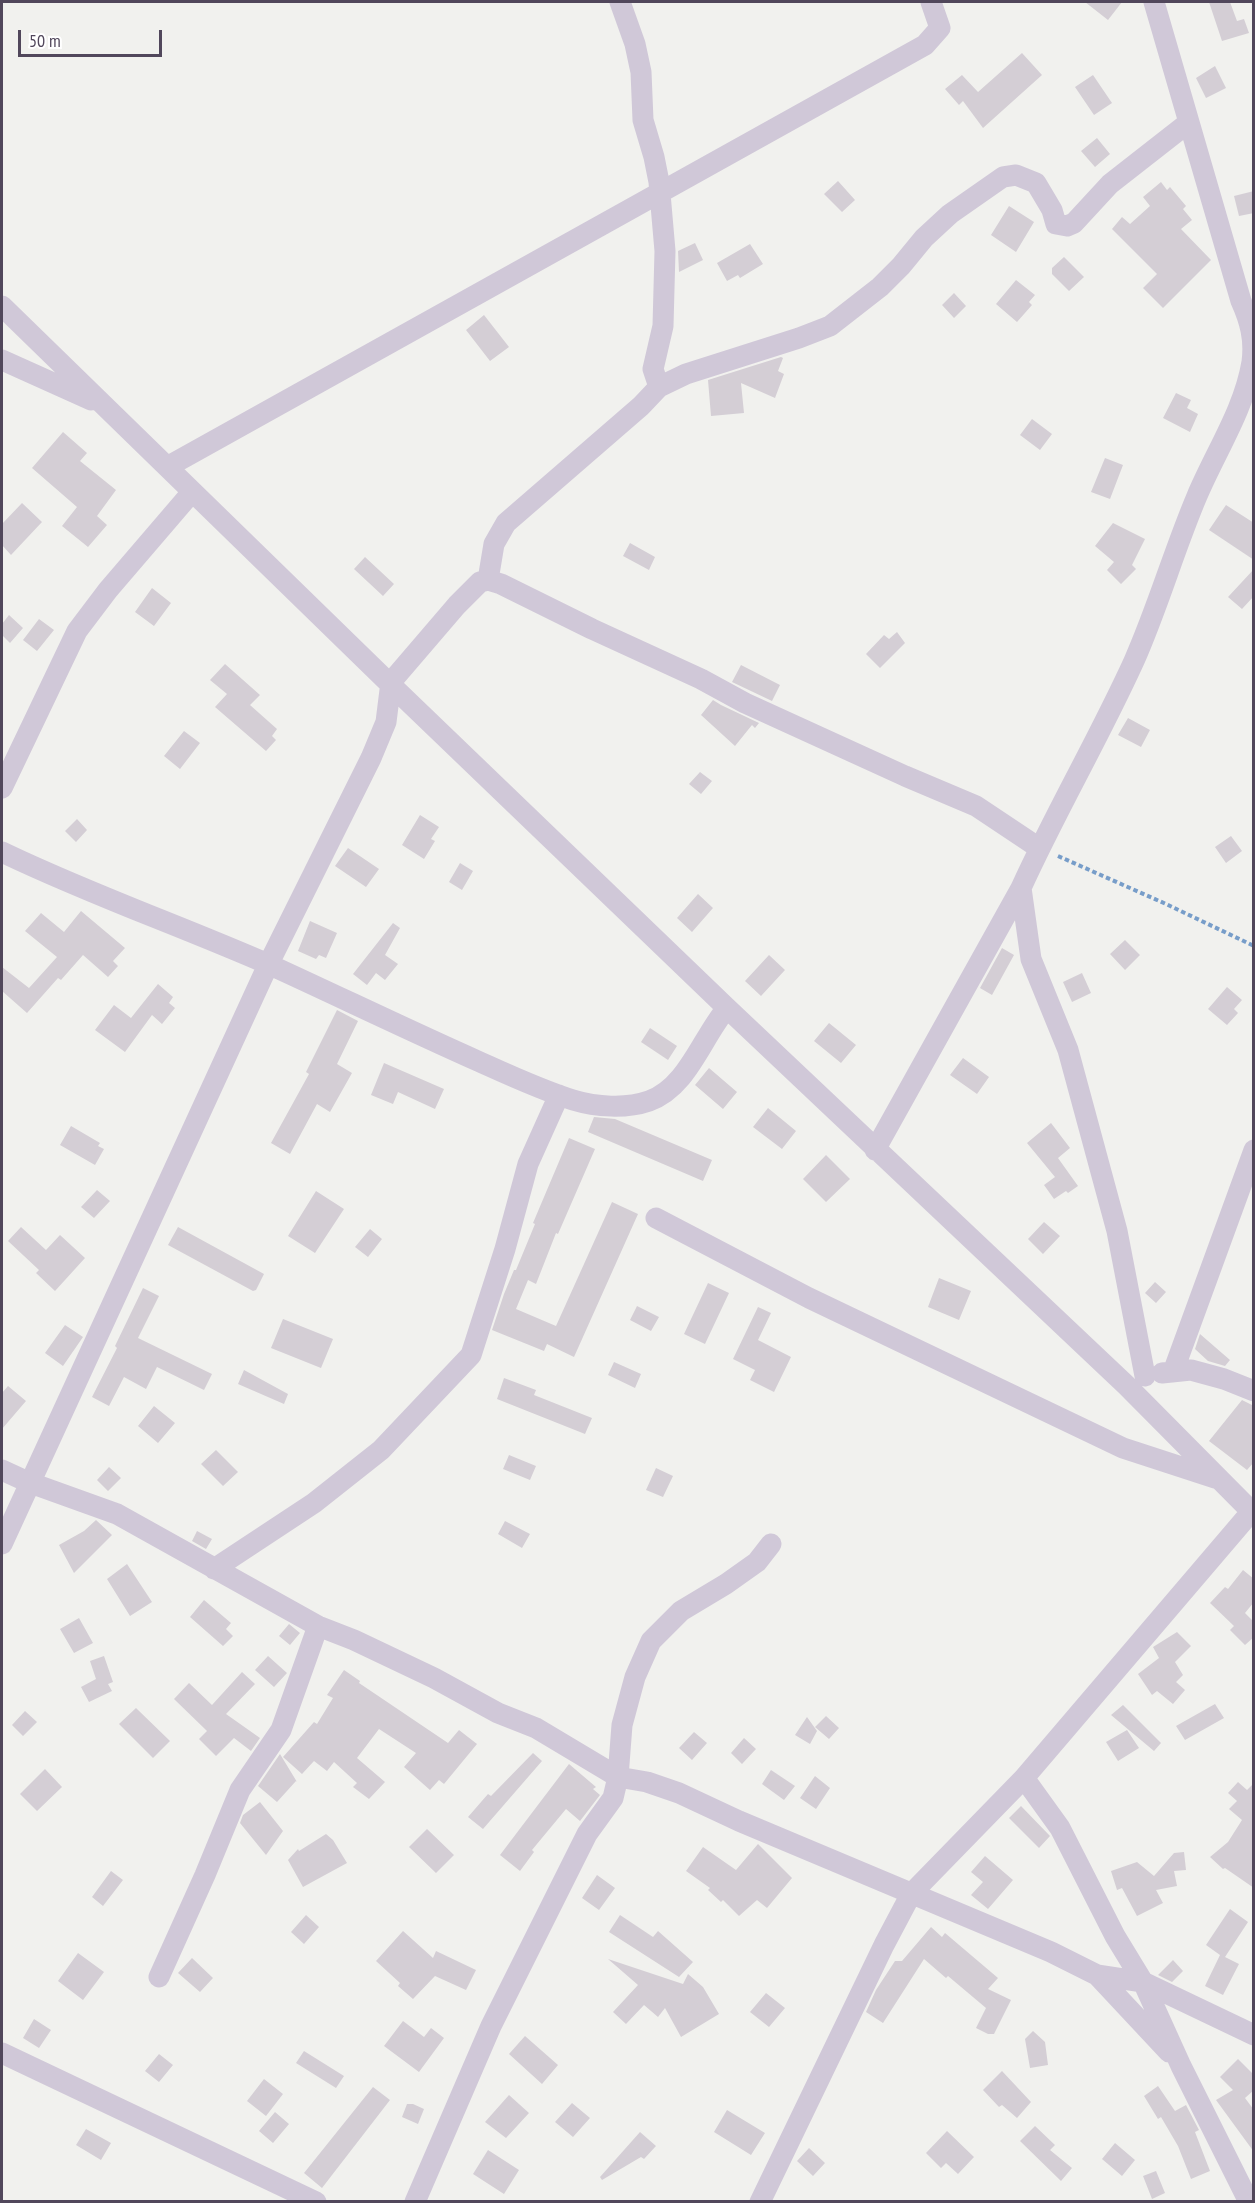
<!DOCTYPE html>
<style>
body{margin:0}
#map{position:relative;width:1255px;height:2203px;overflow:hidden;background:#f1f1ee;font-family:"PT Sans Narrow",sans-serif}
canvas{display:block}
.frame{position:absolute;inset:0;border:3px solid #51475b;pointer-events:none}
.scale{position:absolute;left:18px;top:30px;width:144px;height:27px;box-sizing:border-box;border:3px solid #51475b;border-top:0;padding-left:8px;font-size:18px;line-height:21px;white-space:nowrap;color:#51475b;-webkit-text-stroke:4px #fff;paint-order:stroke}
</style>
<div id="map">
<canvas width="1255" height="2203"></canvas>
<div class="frame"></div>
<div class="scale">50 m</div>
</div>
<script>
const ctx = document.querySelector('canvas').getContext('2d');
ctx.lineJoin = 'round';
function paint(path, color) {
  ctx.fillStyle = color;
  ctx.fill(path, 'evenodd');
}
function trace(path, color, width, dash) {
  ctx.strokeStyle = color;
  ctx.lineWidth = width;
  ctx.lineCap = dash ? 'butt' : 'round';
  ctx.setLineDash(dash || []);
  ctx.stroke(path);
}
paint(new Path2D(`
 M1085,2H1122L1108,20Z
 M1209,2H1230L1237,21L1244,19L1249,33L1222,41Z
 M1022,53L1042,75L983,128L963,101L959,105L945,89L962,75L978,92Z
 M1215,66L1226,88L1206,98L1196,78Z
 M1093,75L1112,103L1094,115L1075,87Z
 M1097,138L1110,154L1095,167L1081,151Z
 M838,181L855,200L842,212L824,194Z
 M1161,182L1167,190L1170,187L1186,206L1183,209L1192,220L1181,229L1211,260L1163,308L1143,288L1157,274L1112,229L1122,217L1130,224L1150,206L1143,197Z
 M1254,191V213L1239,216L1234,196Z
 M1009,206L1034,222L1016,252L991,235Z
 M695,243L703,260L679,272L678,251Z
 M750,244L763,264L740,278L738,275L727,281L717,263Z
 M1064,257L1084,277L1069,291L1052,274V268Z
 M1016,280L1035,295L1029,302L1032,305L1017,322L996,304Z
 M954,293L966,306L954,318L942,305Z
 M484,315L509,347L490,361L466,330Z
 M781,357L783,358L778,371L784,374L775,398L741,383L744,413L711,416L708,380Z
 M1176,393L1191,400L1187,408L1198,414L1190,432L1163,418Z
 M1032,419L1052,434L1040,450L1020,435Z
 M63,432L87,453L80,461L116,490L97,516L107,525L88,547L62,526L77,507L32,468Z
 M1105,458L1123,465L1110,499L1091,492Z
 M22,503L42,522L11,555L2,545V524Z
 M1226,505L1254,523V560L1209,530Z
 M1113,523L1145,539L1132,565L1136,569L1121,584L1107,570L1114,562L1095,546Z
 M630,543L655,557L649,570L623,556Z
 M365,557L394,584L383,596L354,569Z
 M1254,569V596L1242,609L1228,597Z
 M152,588L171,603L154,626L135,612Z
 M9,615L23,628L10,643L2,635V624Z
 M39,619L54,630L37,651L23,640Z
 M897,632L905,643L880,668L866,654L884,635L889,639Z
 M225,664L260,695L250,705L277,729L272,736L276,740L266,751L215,707L227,694L210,680Z
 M741,665L780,685L772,701L732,682Z
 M713,700L721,705L759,723L755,728L752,725L735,746L701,715Z
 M1128,718L1150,730L1141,747L1118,735Z
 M184,731L200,743L180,769L164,756Z
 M700,772L712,781L701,794L689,784Z
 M420,815L439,827L431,839L435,841L424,859L402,845Z
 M77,819L87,830L76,842L65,831Z
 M1231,836L1242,851L1226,863L1215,847Z
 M348,848L379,869L366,887L335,866Z
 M460,863L473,871L462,890L449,882Z
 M698,894L713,908L692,932L677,918Z
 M81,911L125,948L113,961L118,966L108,977L83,955L61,980L58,978L27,1013L2,991V967L29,988L57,957L25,931L41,913L64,932Z
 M310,921L337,933L326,958L319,955L316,959L298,951Z
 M393,923L400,928L385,955L398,964L385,980L376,973L367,985L353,974Z
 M1125,940L1140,955L1125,970L1110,954Z
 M1002,948L1014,955L992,995L980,988Z
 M769,955L785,970L761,996L745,981Z
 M1082,973L1091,993L1072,1002L1063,982Z
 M158,984L173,997L169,1003L175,1008L162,1024L152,1015L125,1052L95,1030L114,1005L131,1018Z
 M1227,987L1242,1000L1234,1009L1238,1013L1227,1025L1208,1009Z
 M337,1010L358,1021L337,1064L352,1073L330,1112L317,1104L290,1154L271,1143L309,1074L306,1072Z
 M829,1023L856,1045L841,1063L814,1041Z
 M650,1028L677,1046L668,1060L641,1042Z
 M963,1058L989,1077L977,1094L950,1075Z
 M384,1063L444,1089L435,1109L398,1092L393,1104L371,1095Z
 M709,1068L737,1092L723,1109L695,1085Z
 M768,1108L796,1131L782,1149L753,1127Z
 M594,1117L615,1119L712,1160L703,1181L588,1132Z
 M1051,1123L1070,1148L1058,1158L1078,1186L1068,1193L1066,1191L1054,1199L1044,1185L1055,1177L1027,1143Z
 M71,1126L100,1143L98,1146L104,1149L95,1165L60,1145Z
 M569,1138L595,1149L558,1234L556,1233L536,1284L528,1280L516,1309L556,1326L612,1202L638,1214L574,1357L547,1344L544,1351L492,1330L504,1294L514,1270H516L535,1224L533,1223Z
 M826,1155L850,1179L826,1202L803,1179Z
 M97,1190L110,1201L94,1218L81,1207Z
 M316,1191L344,1209L315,1253L288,1236Z
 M1044,1222L1060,1236L1043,1254L1028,1239Z
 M21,1227L46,1250L60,1235L85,1258L55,1291L36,1273L39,1270L8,1241Z
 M178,1227L264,1274L256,1290L253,1291L168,1245Z
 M370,1229L382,1239L368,1257L355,1247Z
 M939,1278L971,1291L959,1320L928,1307Z
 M1155,1282L1166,1292L1156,1303L1145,1293Z
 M708,1283L729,1293L705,1344L684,1334Z
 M143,1288L159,1296L138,1338L212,1374L204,1390L157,1367L146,1389L124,1377L109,1406L92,1397L117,1348L115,1346Z
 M637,1306L659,1317L651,1331L630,1320Z
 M758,1307L771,1313L758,1340L791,1357L774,1392L750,1380L755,1370L733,1359Z
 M283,1319L333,1339L321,1368L271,1348Z
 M65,1325L83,1337L63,1366L45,1353Z
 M1200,1334L1230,1360L1225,1366L1208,1361L1195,1349Z
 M614,1362L641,1374L635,1388L608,1375Z
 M244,1370L288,1394L284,1404L238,1384Z
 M504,1378L536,1390L534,1395L592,1418L585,1434L497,1399Z
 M8,1386L26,1401L2,1429V1393Z
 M1242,1400L1254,1406V1462L1247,1470L1209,1441Z
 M154,1406L175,1423L158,1443L138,1426Z
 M216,1450L238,1472L223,1486L201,1464Z
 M509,1455L536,1466L530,1480L503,1469Z
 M109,1467L121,1478L108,1491L97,1480Z
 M656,1468L673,1476L663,1497L646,1490Z
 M96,1520L112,1535L74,1573L59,1545L84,1531Z
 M505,1521L530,1534L522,1548L498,1534Z
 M197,1531L212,1539L206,1549L192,1541Z
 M127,1564L152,1602L130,1616L107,1579Z
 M1243,1570L1254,1579V1602L1245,1613L1254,1622V1637L1245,1645L1230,1630L1234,1626L1210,1603L1225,1587L1228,1589Z
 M204,1600L231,1623L226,1629L233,1636L223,1646L190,1617Z
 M79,1618L93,1643L74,1653L60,1629Z
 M289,1624L300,1633L290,1645L279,1636Z
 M1177,1632L1191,1646L1175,1662L1183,1675L1176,1682L1185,1690L1173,1704L1157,1691L1152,1695L1138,1674L1159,1658L1153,1647Z
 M104,1656L113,1682L108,1684L112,1691L89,1702L81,1687L96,1679L90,1661Z
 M268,1656L287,1673L274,1687L255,1670Z
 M344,1670L360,1681L359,1683L448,1743L459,1730L477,1744L444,1784L439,1780L430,1790L404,1767L416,1753L379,1729L357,1758L385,1782L369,1799L353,1787L357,1783L334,1762L327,1771L314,1761L302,1774L283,1757L314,1722L317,1724L333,1698L327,1695Z
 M242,1672L255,1684L226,1714L260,1738L251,1751L234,1738L216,1756L199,1739L207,1731L174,1699L189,1683L212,1705Z
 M1215,1704L1224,1718L1185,1740L1176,1726Z
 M1123,1705L1161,1743L1154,1751L1111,1715Z
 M136,1708L170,1741L153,1758L119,1724Z
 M25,1711L37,1722L23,1736L12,1725Z
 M826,1716L839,1728L829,1739L815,1727Z
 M807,1717L817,1731L810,1744L795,1735Z
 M1127,1730L1139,1748L1118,1761L1106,1742Z
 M694,1732L707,1743L692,1760L679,1748Z
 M744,1738L756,1749L742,1764L731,1753Z
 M533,1753L542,1761L483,1829L468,1817L488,1794L491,1796Z
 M280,1754L297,1782L296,1781L277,1802L258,1786Z
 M569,1764L596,1787L593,1789L600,1795L580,1821L566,1809L532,1850L534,1852L520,1871L500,1855Z
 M45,1769L62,1787L37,1811L20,1794Z
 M771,1770L795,1786L784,1800L762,1784Z
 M815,1776L830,1788L816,1809L800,1798Z
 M1238,1782L1247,1790L1254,1783V1888L1225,1868L1223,1869L1210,1857L1228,1842L1242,1820L1229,1809L1237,1801L1228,1793Z
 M260,1802L283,1831L266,1855L240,1823L243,1815Z
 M1021,1806L1050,1836L1039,1848L1009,1818Z
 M427,1829L454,1855L436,1873L409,1847Z
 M326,1834L333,1840L347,1863L303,1887L288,1860L298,1849L299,1851Z
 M758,1844L792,1878L767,1908L757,1900L739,1916L723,1900L721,1902L708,1890L710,1888L686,1871L703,1847L736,1870Z
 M1184,1852L1186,1870L1174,1871L1177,1886L1156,1890L1163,1903L1137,1916L1122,1888L1117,1890L1111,1871L1137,1862L1154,1876L1174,1853Z
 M985,1856L1013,1880L988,1909L971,1895L983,1882L971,1872Z
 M111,1871L123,1880L103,1906L92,1897Z
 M597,1875L615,1888L599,1910L582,1898Z
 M1230,1909L1248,1922L1225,1957L1239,1964L1223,1995L1205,1986L1220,1955L1206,1945Z
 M306,1915L319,1927L304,1944L291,1932Z
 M620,1915L653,1937L658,1931L693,1962L679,1977L609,1932Z
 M931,1927L942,1937L945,1933L998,1978L988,1989L1011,2000L994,2034H988L976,2028L986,2008L948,1976L946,1978L924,1959L883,2023L866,2012L876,1990L895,1961H902Z
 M403,1931L433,1958L436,1951L476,1970L466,1990L435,1976L413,1999L398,1986L400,1983L376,1961Z
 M78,1953L104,1972L83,2000L58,1981Z
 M192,1958L213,1978L200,1992L178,1973Z
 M608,1959L683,1984L688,1974L703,1987L719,2014L681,2037L665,2008L658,2017L644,2005L626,2024L613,2012L638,1985Z
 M1173,1960L1183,1971L1172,1982L1158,1975Z
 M766,1993L785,2008L769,2027L750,2012Z
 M34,2019L51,2030L39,2048L23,2038Z
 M403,2021L424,2037L431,2028L444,2038L419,2072L384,2046Z
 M1033,2031L1045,2042L1048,2065L1030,2068L1025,2039Z
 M525,2036L558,2065L542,2084L509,2054Z
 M304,2051L344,2076L336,2088L296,2063Z
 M159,2054L173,2065L159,2082L145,2071Z
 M1238,2059L1254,2075V2090L1245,2098L1254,2110V2152L1216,2100L1233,2090L1220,2077Z
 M1002,2071L1031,2102L1017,2118L1002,2105L999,2107L983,2090Z
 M264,2079L283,2094L266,2116L247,2101Z
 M1158,2086L1175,2111L1186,2105L1199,2130L1195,2132L1210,2171L1191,2179L1178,2146L1161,2117L1158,2119L1144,2096Z
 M373,2087L390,2100L322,2188L304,2173Z
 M509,2095L529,2113L506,2138L485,2122Z
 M572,2103L590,2118L573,2137L555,2122Z
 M407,2104H413L424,2109L418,2124L402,2117Z
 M727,2110L765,2133L751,2155L714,2132Z
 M275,2112L289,2124L273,2143L259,2131Z
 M1035,2126L1055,2145L1050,2150L1072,2168L1061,2181L1020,2141Z
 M86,2129L111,2143L101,2160L76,2145Z
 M947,2131L974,2157L958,2174L946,2163L941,2168L926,2153Z
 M640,2132L656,2146L644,2159L641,2157L602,2180L600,2177Z
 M1115,2143L1135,2160L1122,2176L1102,2159Z
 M809,2148L825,2163L813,2176L797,2161Z
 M488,2150L519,2170L504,2194L473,2174Z
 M1156,2171L1165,2193L1152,2199L1143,2176Z`), '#d4ced5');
trace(new Path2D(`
 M1058,856L1166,904L1254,946`), '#779dc9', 4, [4.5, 3]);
trace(new Path2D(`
 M620,2L635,44L641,72L643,120L654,157L659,182L665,251L663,326L653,369L659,387
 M2,306L391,685L727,1008L1126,1385L1254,1514
 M2,360L91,400
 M167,467L925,45L940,28L931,2
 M488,580L494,544L506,523L641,406L659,387L686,374L799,338L830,326L880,287L901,266L924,238L950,214L1003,177L1016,175L1036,183L1052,210L1056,224L1067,226L1074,223L1110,184L1188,123
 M2,788L77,631L108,590L192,492
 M2,852C89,894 181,926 270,965C340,997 410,1031 480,1062C511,1076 541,1090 573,1100C596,1107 626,1109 649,1101C688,1087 702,1037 727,1008
 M1021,888L1031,959L1068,1050L1117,1231L1145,1376
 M875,1150L1021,888C1056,811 1099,738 1134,661C1158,607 1174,550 1197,496C1216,451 1244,410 1252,362C1255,339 1250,321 1241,301L1154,2
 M656,1218L809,1298L1123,1448L1215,1478
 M1173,1372L1254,1150
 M1162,1373L1191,1370L1224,1379L1254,1391
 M2,1470L28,1482L117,1514L318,1626L354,1640L434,1678L498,1713L536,1728L618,1777L647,1782L679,1793L739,1821L1051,1952L1097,1975L1143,1982L1254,2035
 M2,1544L268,965L371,758L386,722L391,682L457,605L480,582L488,580L501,584L592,629L701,679L745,703L905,776L976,806L1039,848
 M214,1569L314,1503L381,1450L471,1355L505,1249L528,1164L559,1095
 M1024,1778L1060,1828L1115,1936L1143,1982L1181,2066L1249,2202
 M1097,1975L1169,2052
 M159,1977L205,1875L240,1790L281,1730L318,1626
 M2,2053L316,2202
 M415,2202L491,2026L587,1834L613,1798L618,1777L622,1725L635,1677L651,1641L681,1611L726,1584L757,1562L771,1544
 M760,2202L884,1945L911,1894L1024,1778L1251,1512`), '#d0c8d8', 21);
</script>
